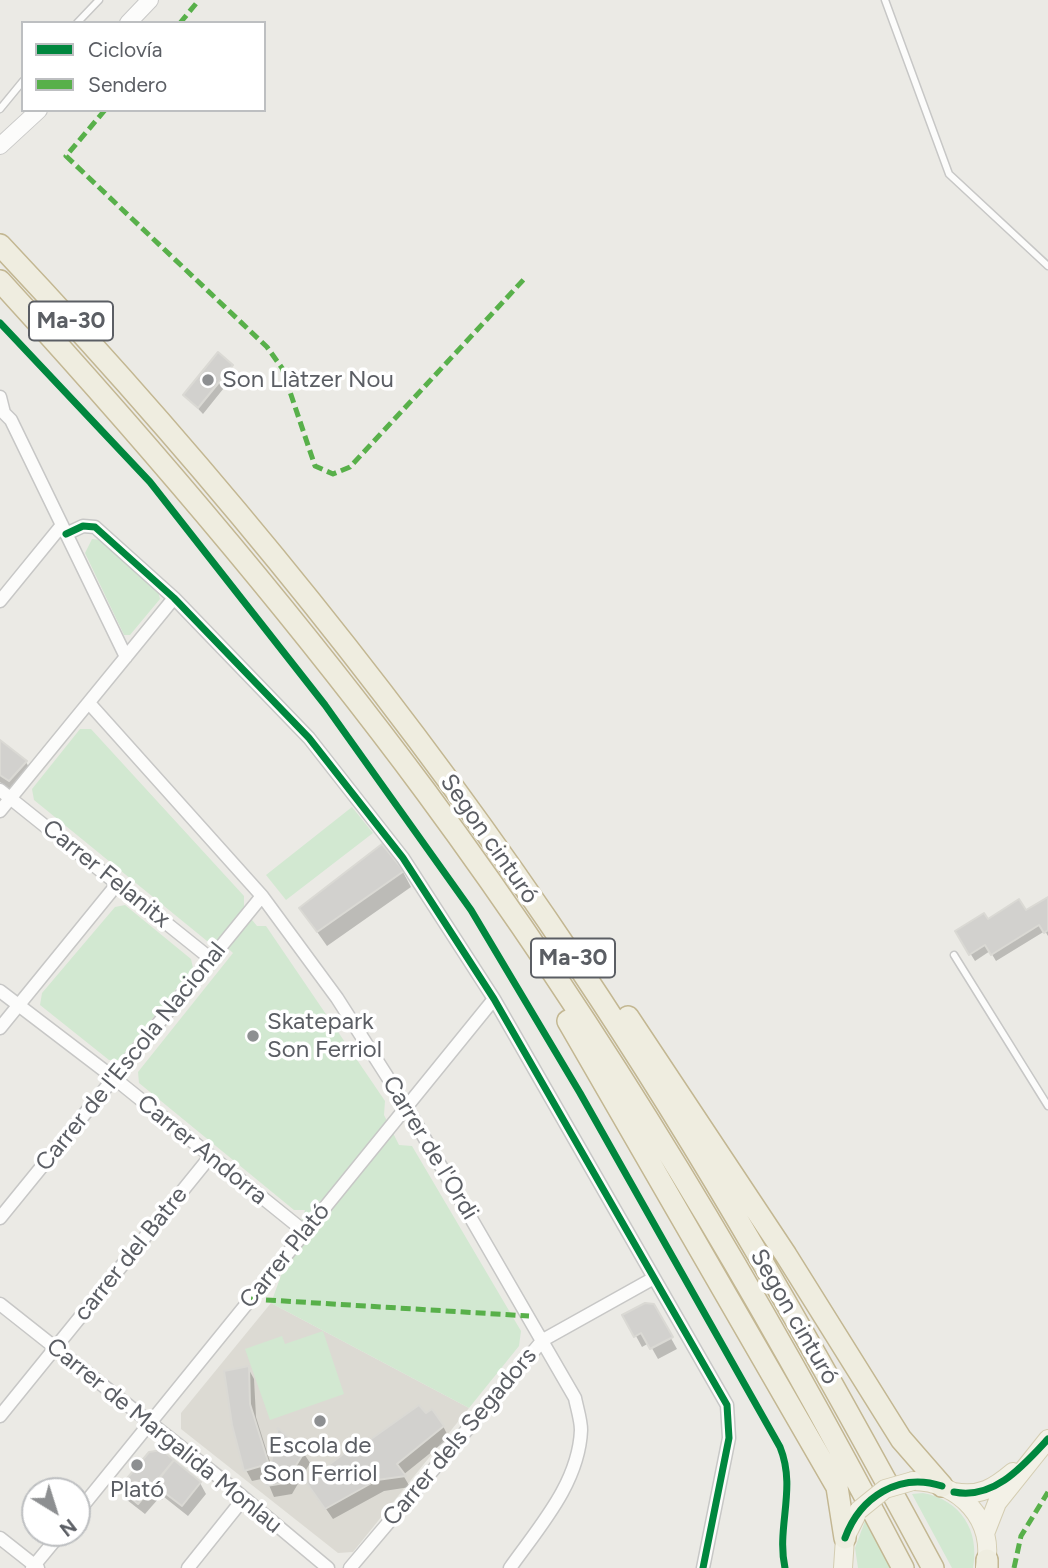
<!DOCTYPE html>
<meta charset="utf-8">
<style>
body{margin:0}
#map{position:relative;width:1048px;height:1568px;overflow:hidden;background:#ebeae5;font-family:Figtree,sans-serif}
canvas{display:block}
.legend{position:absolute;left:21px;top:21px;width:245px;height:91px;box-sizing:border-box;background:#fff;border:2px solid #bdbfc1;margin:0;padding:9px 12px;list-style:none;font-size:21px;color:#5b5e64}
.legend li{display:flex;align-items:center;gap:14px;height:35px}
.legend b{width:35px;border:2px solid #bdbfc1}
.north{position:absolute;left:21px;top:1477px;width:70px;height:70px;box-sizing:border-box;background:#fff;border:2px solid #bdbfc1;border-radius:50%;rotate:142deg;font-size:19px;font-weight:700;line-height:28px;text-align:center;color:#5b5e64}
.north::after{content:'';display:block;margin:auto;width:24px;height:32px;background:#8d8f91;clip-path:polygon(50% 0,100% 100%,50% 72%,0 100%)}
</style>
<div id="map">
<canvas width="1048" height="1568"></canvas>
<ul class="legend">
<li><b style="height:9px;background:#00873e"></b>Ciclovía</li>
<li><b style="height:9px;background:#58b04a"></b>Sendero</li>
</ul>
<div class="north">N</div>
</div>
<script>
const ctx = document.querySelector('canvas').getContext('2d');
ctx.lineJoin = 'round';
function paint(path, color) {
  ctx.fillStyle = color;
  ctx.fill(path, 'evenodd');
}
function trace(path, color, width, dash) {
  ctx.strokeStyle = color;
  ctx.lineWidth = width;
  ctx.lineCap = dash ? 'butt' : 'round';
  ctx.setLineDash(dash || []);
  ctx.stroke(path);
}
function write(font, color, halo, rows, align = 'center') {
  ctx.font = font + ' Figtree,sans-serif';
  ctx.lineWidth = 7;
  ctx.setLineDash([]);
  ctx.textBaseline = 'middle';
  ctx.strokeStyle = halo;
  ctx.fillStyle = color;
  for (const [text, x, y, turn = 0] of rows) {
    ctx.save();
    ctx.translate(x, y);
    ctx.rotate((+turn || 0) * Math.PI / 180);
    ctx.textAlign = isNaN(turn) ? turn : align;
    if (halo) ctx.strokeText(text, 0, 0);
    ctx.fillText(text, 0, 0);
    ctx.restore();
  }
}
paint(new Path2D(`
 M271,1303L469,1408L353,1552L338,1553L181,1429V1413Z`), '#dcdad3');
paint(new Path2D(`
 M92,539L100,540L158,591L160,599L130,635H124L85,553Z
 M80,729H91L244,896V910L257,926H266L385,1101L384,1115L399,1145L412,1146L521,1331L519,1346L469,1408L271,1303L305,1210H294L139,1083L138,1072L233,953L219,940L207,941L34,800L32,789Z
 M352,807L373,833L286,900L266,875Z
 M125,905L191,959L193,968L119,1060H109L40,1005L42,993L115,907Z
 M323,1331L344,1394L270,1420L245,1349L282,1336L285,1344Z
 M923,1493C961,1500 980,1531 973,1568H952L912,1494Z
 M865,1521L891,1568H858L855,1548Z`), '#d2e8d1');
paint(new Path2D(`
 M218,355L236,373L203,414L185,395Z
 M0,743L26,762L34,777L18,796L0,782Z
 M403,872L411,887L327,946L301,909Z
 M1048,900V936L1045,931L996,961L990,951L975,961L957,932L1025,913Z
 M653,1306L677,1349L658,1359L649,1343L642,1347L625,1316Z
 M248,1368L254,1379L256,1417L272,1468L303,1452L310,1463L292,1494L274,1497L266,1478L252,1481L246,1470Z
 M443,1426L449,1438L403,1475L410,1487L384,1491L333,1519L315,1493L357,1452Z
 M162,1452L200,1483L206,1494L188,1516L164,1497L162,1500L159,1498L145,1514L127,1500L121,1489Z`), '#0003');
const building = new Path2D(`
 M218,352L233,365L198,408L183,395Z
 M0,740L27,761L9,781L0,775Z
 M382,844L404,871L317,932L299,908Z
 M1048,897V930L1044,933L1039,925L991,955L985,945L969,955L955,931L984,913L988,919L1019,899L1026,910Z
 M645,1303L654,1304L673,1337L650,1349L641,1333L634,1337L622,1315Z
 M249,1366L250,1404L270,1468L278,1428L305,1451L285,1483L266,1486L261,1466L244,1471L232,1425L224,1371Z
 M419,1405L426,1413L432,1409L444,1426L397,1464L406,1476L377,1480L325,1509L306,1482L354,1446L357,1449Z
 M162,1450L174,1460L138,1504L119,1488L149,1452Z
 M174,1460L201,1482L182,1506L157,1487L155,1490L152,1488Z`);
paint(building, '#d2d1ce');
trace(building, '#dad9d4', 2);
const lane = new Path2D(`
 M885,0L949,174L1048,266
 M77,23L99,0
 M0,109L23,81
 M954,955L1048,1106`);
const street = new Path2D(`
 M0,397L4,413L11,420L126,657
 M66,534L83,526L95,527L174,598L309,738L403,858L494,999L727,1405L729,1438L703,1568
 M0,601L62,525
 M89,703L262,896L337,998L406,1106L575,1398C577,1408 581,1420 581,1430C579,1483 539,1527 510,1568
 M0,790L211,959
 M0,811L174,598
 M0,991L114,1078L305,1232
 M0,1028L118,883
 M0,1218L262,896
 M0,1304L225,1482L328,1568
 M0,1416L209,1158
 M77,1513L494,999
 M0,1538L38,1568
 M32,1568L61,1533
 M188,1568L244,1498
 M350,1568L543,1340L654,1278`);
const secondary = new Path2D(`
 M128,23L150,0
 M0,146L39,110`);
const primary = new Path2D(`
 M913,1481C959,1481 997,1521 985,1568
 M954,1492C980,1497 994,1488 1013,1472
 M986,1531L997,1503L1048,1439
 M843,1568L845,1538L859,1510`);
const highway = new Path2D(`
 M0,245C211,469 406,708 577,964C707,1158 822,1362 933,1568
 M0,281C150,445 294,614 426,792C607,1037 762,1299 903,1568
 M628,1017L786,1255L901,1439L942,1486
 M568,1021L837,1487L845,1538
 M987,1560V1568`);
trace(lane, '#c7c7c6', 9);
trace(street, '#c7c7c6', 15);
trace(secondary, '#c8c8c7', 18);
trace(primary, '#d4cdb2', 20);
trace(highway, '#c3b792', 24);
trace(lane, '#fcfcfb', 6);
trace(street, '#fcfcfb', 12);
trace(secondary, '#fcfcfb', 16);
trace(primary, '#f3f1e7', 18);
trace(highway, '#efede0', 21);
const primaryBridge = new Path2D(`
 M859,1510L885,1489L913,1481`);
trace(primaryBridge, '#d4cdb2', 20, []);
trace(primaryBridge, '#f3f1e7', 18);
trace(new Path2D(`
 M180,23L199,0
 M105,110L66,156L267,347L282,368L315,466L333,474L350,467L526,277
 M251,1299L529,1316
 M1014,1568L1021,1536L1048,1492`), '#58b04a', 5, [10, 5]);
trace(new Path2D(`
 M0,323L150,482L325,705L471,910L580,1093L780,1447C797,1489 776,1527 785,1568
 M66,534L83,526L95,527L174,598L309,738L403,858L494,999L727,1405L729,1438L703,1568
 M954,1492C994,1500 1023,1466 1048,1439
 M845,1538C860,1497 899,1472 942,1486`), '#00873e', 7);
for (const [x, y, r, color] of [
 [208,380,7,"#8d8f91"],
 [253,1036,7,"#8d8f91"],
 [320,1421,7,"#8d8f91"],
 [137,1465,7,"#8d8f91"]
]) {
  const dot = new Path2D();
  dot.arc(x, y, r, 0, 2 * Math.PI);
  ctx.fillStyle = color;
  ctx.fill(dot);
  trace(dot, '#fff', 2.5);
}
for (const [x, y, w] of [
 [71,321,84],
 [573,958,84]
]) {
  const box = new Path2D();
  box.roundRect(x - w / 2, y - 19.5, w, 39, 5);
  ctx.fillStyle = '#fff';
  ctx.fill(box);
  trace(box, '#5b5e64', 2);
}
write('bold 23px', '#5b5e64', null, [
 ["Ma-30",71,321],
 ["Ma-30",573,958]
]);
write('24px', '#5b5e64', '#fff', [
 ["Son Llàtzer Nou",222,380],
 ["Skatepark",267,1022],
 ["Son Ferriol",267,1050],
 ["Escola de",320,1446,"center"],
 ["Son Ferriol",320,1474,"center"],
 ["Plató",137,1490,"center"]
], 'left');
write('24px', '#5b5e64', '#fff', [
 ["Segon cinturó",489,839,55],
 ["Carrer Felanitx",106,874,39],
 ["Carrer de l'Escola Nacional",131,1057,-51],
 ["Carrer de l'Ordi",430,1148,59],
 ["Carrer Andorra",202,1150,39],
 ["carrer del Batre",131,1254,-51],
 ["Carrer Plató",285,1256,-51],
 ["Segon cinturó",794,1317,60],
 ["Carrer de Margalida Monlau",164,1436,39],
 ["Carrer dels Segadors",460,1437,-50]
]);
</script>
